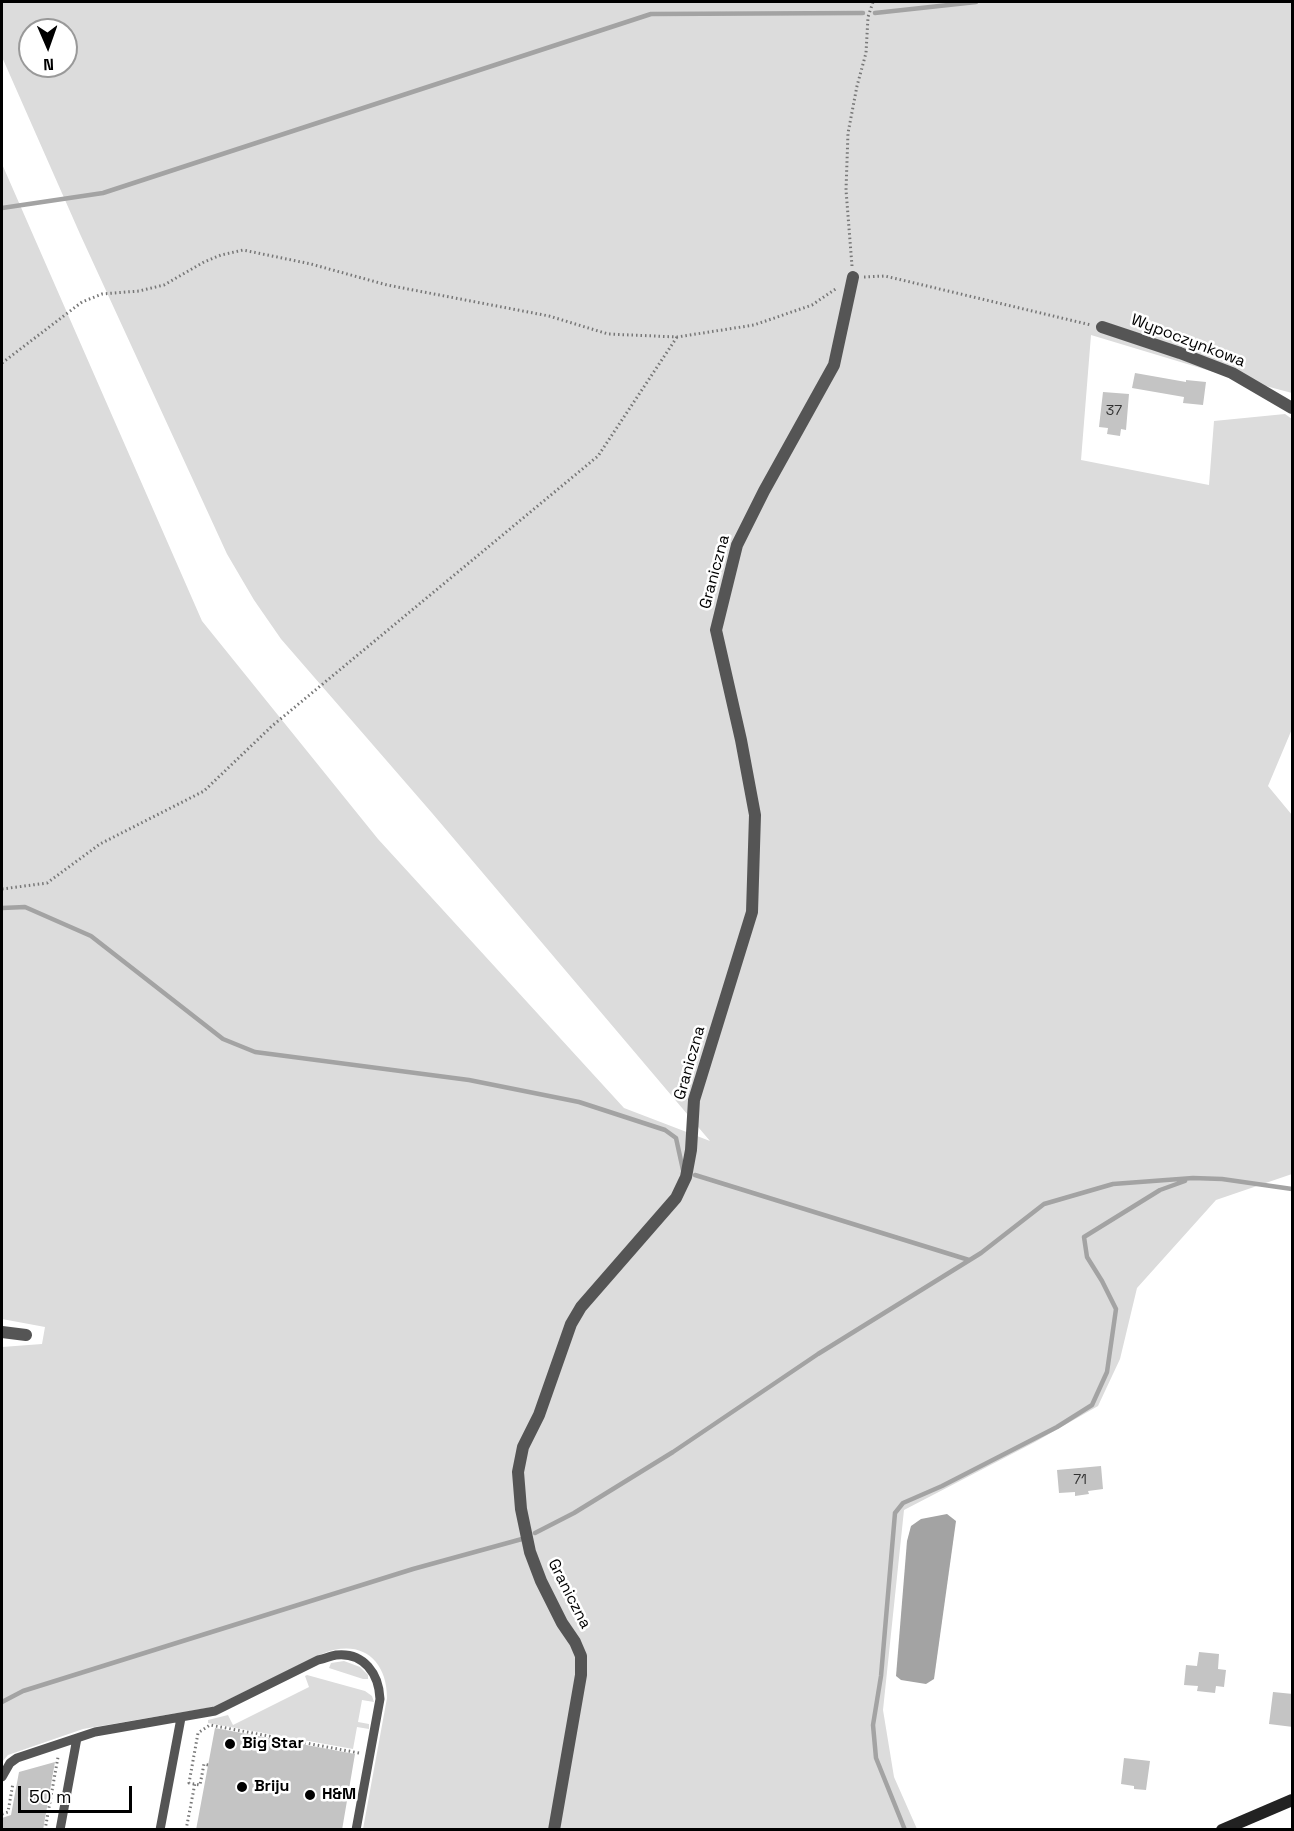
<!DOCTYPE html>
<style>
body{margin:0}
#map{position:relative;width:1294px;height:1831px;overflow:hidden;background:#fff;font-family:"Space Grotesk",sans-serif}
canvas{display:block}
.frame{position:absolute;inset:0;border:3px solid #000;pointer-events:none}
.north{position:absolute;left:18px;top:18px;width:60px;height:60px;box-sizing:border-box;background:#fff;border:2px solid #999;border-radius:50%;rotate:178deg;font-size:16px;font-weight:700;line-height:24px;text-align:center;color:#000}
.north::after{content:'';display:block;margin:auto;width:21px;height:27px;background:#000;clip-path:polygon(50% 0,100% 100%,50% 72%,0 100%)}
.scale{position:absolute;left:18px;top:1786px;width:114px;height:27px;box-sizing:border-box;border:3px solid #000;border-top:0;padding-left:8px;font-size:18px;line-height:21px;white-space:nowrap;color:#000;-webkit-text-stroke:4px #fff;paint-order:stroke}
</style>
<div id="map">
<canvas width="1294" height="1831"></canvas>
<div class="frame"></div>
<div class="north">N</div>
<div class="scale">50 m</div>
</div>
<script>
const ctx = document.querySelector('canvas').getContext('2d');
ctx.lineJoin = 'round';
function paint(path, color) {
  ctx.fillStyle = color;
  ctx.fill(path, 'evenodd');
}
function trace(path, color, width, dash) {
  ctx.strokeStyle = color;
  ctx.lineWidth = width;
  ctx.lineCap = dash ? 'butt' : 'round';
  ctx.setLineDash(dash || []);
  ctx.stroke(path);
}
function write(font, color, halo, rows, align = 'center') {
  ctx.font = font + ' "Space Grotesk",sans-serif';
  ctx.lineWidth = 5;
  ctx.setLineDash([]);
  ctx.textBaseline = 'middle';
  ctx.strokeStyle = halo;
  ctx.fillStyle = color;
  for (const [text, x, y, turn = 0] of rows) {
    ctx.save();
    ctx.translate(x, y);
    ctx.rotate((+turn || 0) * Math.PI / 180);
    ctx.textAlign = isNaN(turn) ? turn : align;
    if (halo) ctx.strokeText(text, 0, 0);
    ctx.fillText(text, 0, 0);
    ctx.restore();
  }
}
paint(new Path2D(`
 M2,2H1292V393L1217,373L1091,335L1081,460L1209,485L1214,421L1285,414L1292,419V729L1268,786L1292,815V1174L1216,1200L1137,1288L1120,1359L1098,1406L1035,1442L904,1510L883,1710L894,1777L917,1829H363L387,1698C387,1658 359,1638 322,1654L213,1707L83,1729L8,1755L2,1762V1347L42,1344L45,1327L2,1319V164L202,621L378,839L624,1108L710,1141L432,813L281,639L254,600L227,554L80,234L2,57ZM30,30H66V66H30Z
 M344,1661L360,1667L368,1675V1679H363L329,1668L331,1663Z
 M307,1675L365,1691L372,1696L374,1702L362,1700L358,1722L369,1724V1729L357,1727L353,1749L208,1723V1720L228,1715L233,1725L309,1687L305,1676Z`), '#dcdcdc');
paint(new Path2D(`
 M947,1514L956,1521L934,1679L926,1684L901,1680L896,1676L907,1541L911,1526L921,1519Z`), '#a3a3a3');
trace(new Path2D(`
 M875,13L976,2
 M2,208L103,193L651,14L863,13
 M2,908L25,907L91,936L223,1039L255,1052L469,1080L579,1102L665,1130L676,1138L683,1170
 M695,1175L969,1260
 M535,1533L574,1513L673,1452L818,1354L981,1253L1044,1204L1113,1184L1193,1178L1222,1179L1292,1189
 M2,1702L23,1691L413,1569L522,1539
 M905,1830L876,1758L873,1725L881,1676L895,1513L903,1503L942,1486L1057,1427L1092,1405L1107,1372L1116,1309L1102,1281L1087,1257L1084,1237L1160,1190L1185,1181`), '#a3a3a3', 4.5);
paint(new Path2D(`
 M1135,373L1186,382V380L1206,382L1203,405L1183,403L1184,397L1132,388Z
 M1103,392L1129,394L1126,430L1121,429L1120,436L1107,434L1108,428L1099,427Z
 M1101,1466L1103,1489L1088,1491L1089,1494L1075,1496V1492L1059,1493L1057,1470Z
 M1199,1652L1219,1654L1218,1669L1226,1670L1224,1687L1216,1686L1215,1693L1197,1691L1198,1686L1184,1685L1186,1665L1197,1666Z
 M1273,1692L1293,1694V1727L1269,1724Z
 M215,1728L355,1754L342,1830H196Z
 M1124,1758L1150,1761L1146,1790L1134,1789V1786L1121,1784Z
 M55,1762L43,1830H2V1818L11,1815L19,1772Z`), '#c4c4c4');
trace(new Path2D(`
 M852,266L846,190L848,133L857,86L866,53L868,17L873,2
 M864,277L885,276L1091,325
 M2,363L82,302L102,294L139,291L164,285L204,262L221,255L243,250L311,264L387,285L549,316L608,334L677,337L754,325L812,305L837,288
 M2,889L47,883L100,844L204,791L272,726L598,456L677,337
 M208,1765L204,1764L200,1785L189,1783L198,1733L210,1725L359,1753
 M2,1814L8,1812L13,1783
 M45,1830L58,1757
 M186,1830L195,1783`), '#777', 3, [1.5, 3]);
trace(new Path2D(`
 M2,1777L10,1763L17,1758L95,1732L215,1711L318,1660C324,1659 330,1656 336,1655C364,1652 379,1674 380,1699L356,1830
 M60,1830L77,1738
 M160,1830L181,1718`), '#555', 9);
trace(new Path2D(`
 M1102,327L1180,353L1232,373L1292,408
 M2,1332L26,1335
 M554,1830L581,1675V1656L575,1642L562,1623L541,1581L530,1552L521,1509L518,1472L523,1447L539,1415L571,1324L581,1307L676,1198L686,1177L691,1150L694,1100L752,912L755,815L741,740L716,630L737,545L764,491L834,365L853,277`), '#555', 12);
trace(new Path2D(`
 M1222,1830L1292,1800`), '#222', 12);
for (const [x, y, r, color] of [
 [230,1744,6,"#000"],
 [242,1787,6,"#000"],
 [310,1795,6,"#000"]
]) {
  const dot = new Path2D();
  dot.arc(x, y, r, 0, 2 * Math.PI);
  ctx.fillStyle = color;
  ctx.fill(dot);
  trace(dot, '#fff', 2);
}
write('14px', '#313131', null, [
 ["37",1114,411],
 ["71",1080,1480]
]);
write('16px', '#000', '#fff', [
 ["Wypoczynkowa",1188,341,21],
 ["Graniczna",715,572,-75],
 ["Graniczna",690,1063,-74],
 ["Graniczna",569,1594,63]
]);
write('bold 16px', '#000', '#fff', [
 ["Big Star",242,1744],
 ["Briju",254,1787],
 ["H&M",322,1795]
], 'left');
</script>
